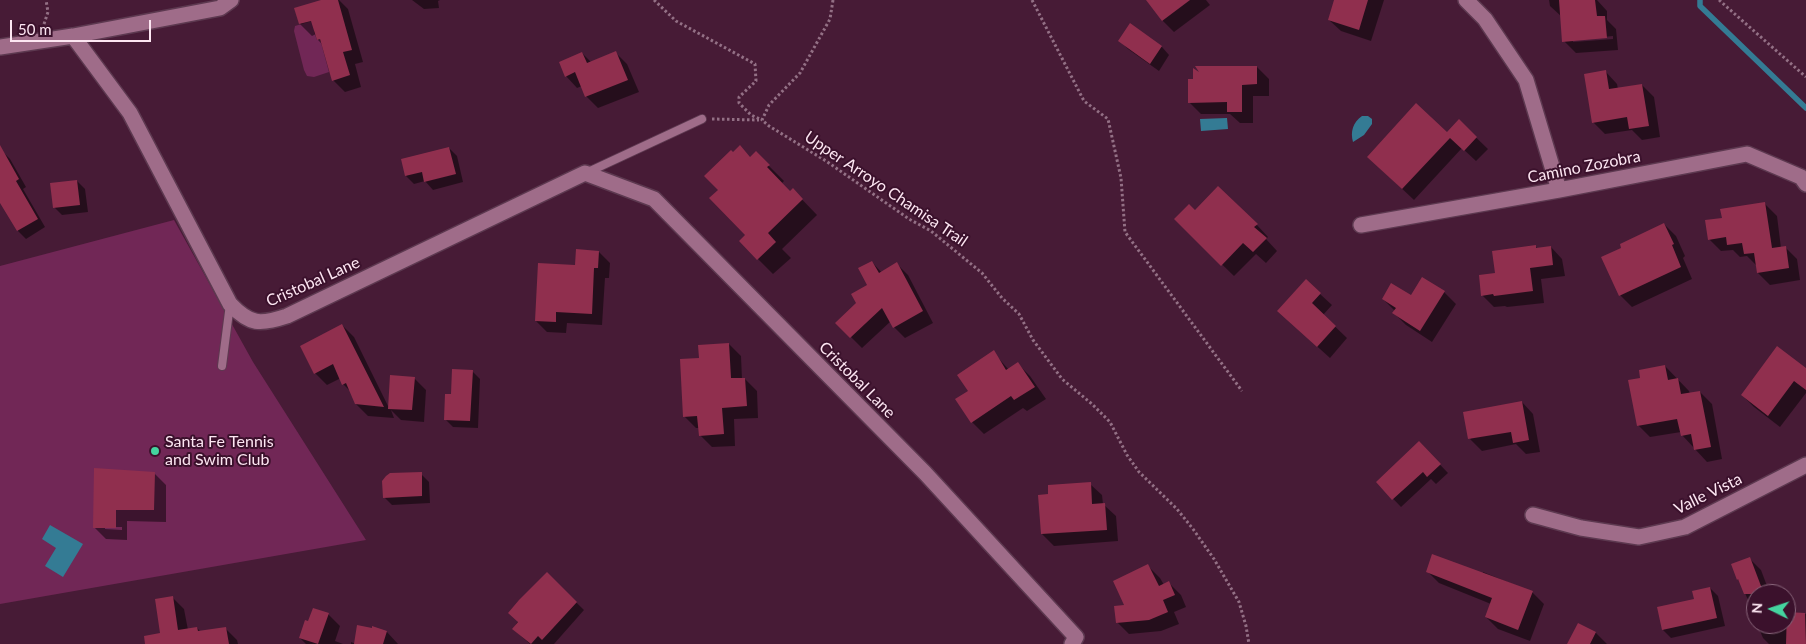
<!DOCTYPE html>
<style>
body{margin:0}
#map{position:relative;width:1806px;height:644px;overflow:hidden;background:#471b36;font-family:Lato,sans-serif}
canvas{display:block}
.north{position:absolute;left:1746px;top:584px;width:50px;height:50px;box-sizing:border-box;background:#3b112c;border:1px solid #89667b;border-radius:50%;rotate:274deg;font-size:14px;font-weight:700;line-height:20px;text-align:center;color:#fde6f2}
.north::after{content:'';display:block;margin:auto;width:18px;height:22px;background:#44d49f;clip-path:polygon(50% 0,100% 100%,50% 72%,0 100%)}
.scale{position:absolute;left:10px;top:20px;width:141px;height:22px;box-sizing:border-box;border:2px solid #fde6f2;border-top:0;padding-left:6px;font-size:15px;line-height:18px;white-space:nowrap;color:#fde6f2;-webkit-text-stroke:4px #3b112c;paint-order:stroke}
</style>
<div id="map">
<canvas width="1806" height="644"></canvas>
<div class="north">N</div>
<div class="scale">50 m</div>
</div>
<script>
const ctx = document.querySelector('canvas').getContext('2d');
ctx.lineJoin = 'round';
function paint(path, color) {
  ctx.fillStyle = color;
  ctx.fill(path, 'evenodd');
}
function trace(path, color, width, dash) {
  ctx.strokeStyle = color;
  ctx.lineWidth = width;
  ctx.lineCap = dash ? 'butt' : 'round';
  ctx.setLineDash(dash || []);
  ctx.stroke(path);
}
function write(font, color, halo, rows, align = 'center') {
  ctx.font = font + ' Lato,sans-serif';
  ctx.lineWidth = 4;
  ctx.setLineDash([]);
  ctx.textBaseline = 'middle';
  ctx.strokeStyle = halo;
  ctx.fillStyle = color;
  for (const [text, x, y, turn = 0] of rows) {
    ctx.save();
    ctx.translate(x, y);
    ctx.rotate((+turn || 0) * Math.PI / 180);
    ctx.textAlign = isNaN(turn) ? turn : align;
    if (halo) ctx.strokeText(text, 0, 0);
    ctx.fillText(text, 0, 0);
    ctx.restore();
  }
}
paint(new Path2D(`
 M315,20L314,32L317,40L320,39L329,72L314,77L307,76L304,70L294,31L295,26Z
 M174,220L253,362L366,540L0,604V266Z`), '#712756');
paint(new Path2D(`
 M1362,116H1368L1372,119V124L1364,135L1353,142C1350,132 1353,122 1362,116Z
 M1227,118L1228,129L1201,131L1200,119Z
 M50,525L83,544L63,577L45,566L56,548L42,539Z`), '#347b94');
paint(new Path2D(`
 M326,0H339L348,9L363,62L355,64L361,87L345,92L333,80L323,45L318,40L316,34L312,36L300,24Z
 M412,0H440L438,1L439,8L424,9Z
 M1147,0H1206L1210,5L1174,32L1162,20Z
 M1335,0H1384L1371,41L1341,31L1329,20Z
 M1549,0H1597L1607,11V20L1616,29L1618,50L1576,53L1564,41L1562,17L1550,6ZM1613,36V39L1573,42V40Z
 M1120,41L1162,47L1169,55L1159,71L1128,49Z
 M615,52L627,64L639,92L598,108L586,96L582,86L577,88L566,76L582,53L591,62Z
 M1257,67L1269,79V96H1253V123H1240L1230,114H1201L1189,102Z
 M1606,72L1617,84L1618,89L1642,85L1654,97L1660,137L1642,140L1632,130L1605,134L1593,122Z
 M1459,121L1488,149L1476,161L1462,148L1414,200L1380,168L1447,133Z
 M449,148L457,156L463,182L433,190L425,181L414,184L406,176Z
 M2,151L10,159L26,187L23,189L45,227L26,239L18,231L2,204L0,194V152Z
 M734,153L751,158L756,153L784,181L782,183L790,192L793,190L817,215L782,249L791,258L773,274L758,259L746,236L719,190Z
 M77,181L85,189L88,212L62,215L54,207Z
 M1765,204L1777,216L1781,248L1785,247L1797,259L1800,280L1770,285L1758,273L1757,266L1747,256L1740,257L1733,250L1721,251L1709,239L1723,219Z
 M1195,212L1257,225L1268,237L1266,239L1277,251L1266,263L1256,254L1234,276L1175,219Z
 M1664,224L1676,236L1685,256L1683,258L1692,279L1632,307L1620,295L1623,248Z
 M1535,246L1538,249L1551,247L1562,259L1565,276L1541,279L1544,303L1507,307L1505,306L1494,307L1482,295L1496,274Z
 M599,252L610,263L609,278H605L602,325L567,323L566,333L547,332L536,321L576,266Z
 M872,262L882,273L897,264L908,275L933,323L905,338L894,327L891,321L862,348L851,337L858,303L869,285Z
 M1444,292L1456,304L1432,342L1406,325L1394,313L1395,311L1383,299L1411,297Z
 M1320,294L1332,305L1323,315L1347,338L1330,358L1291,323Z
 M342,325L354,337L389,408L414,378L426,390L424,422L401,420L391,410L394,418L368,416L356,404L351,392L343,384L341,378L327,385L315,373Z
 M729,344L741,356L742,379H745L757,391L758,418L734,419L735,446L712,447L700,435L699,428H696L684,416Z
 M993,352L1009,370L1018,364L1030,376L1046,399L1027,411L1023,408L984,434L972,422L970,391Z
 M1665,366L1689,391L1690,394L1700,392L1712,404L1722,459L1707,462L1682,435L1681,432L1650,437L1638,425L1641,378Z
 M1806,370V393L1780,427L1754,407L1742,395Z
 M472,371L480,379L478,428L453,427L445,419L452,395Z
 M1522,402L1533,414L1540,452L1526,454L1516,444L1482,451L1470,439Z
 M1427,451L1448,473L1436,484L1431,479L1401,507L1377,482Z
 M154,473L166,485V522L127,521V540L106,539L94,527ZM105,527H122V530L105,529Z
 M421,474L429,482L430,503L392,505L384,497Z
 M1090,484L1102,495L1103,504L1116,516L1118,541L1054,546L1042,534Z
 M1749,558L1761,570L1767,586L1776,587L1783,594H1756V620L1741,583L1738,579Z
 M1148,566L1160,578L1164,585L1169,583L1181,595L1186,607L1174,612L1179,624L1161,631L1129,634L1117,622Z
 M1427,571L1482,575L1483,572L1532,592L1544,604L1530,641L1498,629L1486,617L1491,604L1439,583Z
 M547,574L584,610L554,644H530L513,629Z
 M1710,588L1718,596L1725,626L1671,638L1663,630Z
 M172,597L184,609L188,630L197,628L201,632L225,628L237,640L238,644H163Z
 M1786,597L1794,614H1806V644H1769L1763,638L1757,624H1786Z
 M328,614L340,626L335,641L343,644H306L300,638L309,622Z
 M1579,624L1596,633L1607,644H1569Z
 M373,628L387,632L398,644H351V642L356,644Z`), '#0007');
trace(new Path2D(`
 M1700,0V6L1806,108`), '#347b94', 5.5);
paint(new Path2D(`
 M321,0H338L352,50L343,52L350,75L332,81L320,39L317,40L311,21L299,24L294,8Z
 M1146,0H1190L1162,21Z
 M1334,0H1368L1359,30L1328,20Z
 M1559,0H1595L1597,16H1605L1607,38L1562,42Z
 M1130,23L1162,46L1150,64L1118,41Z
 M616,51L628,80L585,97L575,72L565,77L559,62L582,52L587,63Z
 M1195,66H1257V84L1242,85V112H1227V102L1188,103V79H1193V68L1199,72Z
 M1606,70L1609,89L1642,84L1649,126L1629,129L1627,117L1592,123L1584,74Z
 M1416,103L1447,132L1459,119L1477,137L1464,151L1450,138L1402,189L1367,157Z
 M0,145L19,179L16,181L38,219L17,231L0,203Z
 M740,145L750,157L756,151L770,165L767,167L790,191L793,188L803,199L768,233L776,242L757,260L739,241L745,235L709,198L718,190L704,176L731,150L733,152Z
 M449,147L456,174L424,182L422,172L405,176L401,159Z
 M77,180L80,205L53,208L50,183Z
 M1218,186L1258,224L1254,227L1267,238L1253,252L1243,243L1221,266L1174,219L1189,204L1195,210Z
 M1765,202L1772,248L1786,246L1789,268L1757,273L1754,253L1744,254L1742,243L1727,245L1726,237L1708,240L1705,220L1722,218L1720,209Z
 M1664,223L1674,244L1672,245L1681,267L1619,296L1601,257L1621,248L1620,244Z
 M1536,245V248L1551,246L1553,265L1530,268L1533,291L1494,296L1493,294L1481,296L1479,275L1495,273L1492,251Z
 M576,249L599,251L598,268H594L592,314L556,312V322L535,321L538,263L575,265Z
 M872,261L879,273L897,262L923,311L893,328L882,308L850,338L835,323L856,303L851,294L867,285L858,268Z
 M1422,277L1445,291L1420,331L1392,313L1396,308L1382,299L1391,283L1411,295Z
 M1306,279L1321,293L1312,303L1336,326L1317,347L1277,311Z
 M342,324L384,407L355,404L346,383L342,385L333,364L314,374L300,346Z
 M729,343L731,378H745L747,406L722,408L724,434L699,436L697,416L683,417L680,359L699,358L698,345Z
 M1777,346L1806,368V390L1794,381L1768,416L1741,395Z
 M994,350L1006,370L1018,362L1035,387L1014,400L1011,396L971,423L955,399L968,391L957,375Z
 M1665,365L1668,380L1678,378L1681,394L1700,391L1711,447L1694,450L1691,434L1681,436L1677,419L1637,426L1628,380L1640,378L1639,370Z
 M452,369L473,370L470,421L444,420L445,394H451Z
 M390,375L415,377L412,410L388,409Z
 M1522,401L1529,440L1513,443L1511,432L1468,439L1463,412Z
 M1419,441L1441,464L1427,477L1423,472L1392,500L1376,482Z
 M94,468L155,472L154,510H116V528H93Z
 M422,472V496L383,498L382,481L386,476L390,473Z
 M1091,482L1092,504L1105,503L1107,530L1041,534L1038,495L1048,494V485Z
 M1432,554L1533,591L1518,630L1485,617L1492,598L1426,572Z
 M1750,557L1764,594H1744L1738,579L1737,580L1731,564Z
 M1148,564L1159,586L1169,581L1175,595L1163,600L1168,612L1149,620L1116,623L1114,606L1124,605L1113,581Z
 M547,572L577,602L542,640L538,636L531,644L512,629L518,622L508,613L519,600Z
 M1710,587L1717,618L1662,630L1657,607L1694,599L1692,591Z
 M173,596L178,630L197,627L198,631L226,627L229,644H145L144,636L160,633L155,599Z
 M313,608L329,613L318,644L299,638L305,620L308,621Z
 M1787,612L1805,613L1806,644H1786Z
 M1578,623L1596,632L1590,644H1567Z
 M357,625L372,628V626L387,631L383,644H354Z`), '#902f4e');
const service = new Path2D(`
 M586,173L702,119
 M222,366L230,304`);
const minor = new Path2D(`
 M1466,0L1485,19L1526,80L1559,190
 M73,36L130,113L230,304C250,325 260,325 287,316L585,173L654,199L925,473L1076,637L1072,644
 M0,47L73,36L220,8L231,0
 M1361,225L1559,190L1747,154L1801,177L1806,184
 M1533,515L1581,528L1639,537L1685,527L1806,465`);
trace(service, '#5d3950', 10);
trace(minor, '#5d3950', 18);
trace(new Path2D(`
 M654,0L676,21L755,64L756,81L739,97V103L751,115L762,120
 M833,0L830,19L800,73L769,105L762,120L769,126L826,161L909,219L931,231L982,273L1002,298L1019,314L1033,340L1062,379L1092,404L1110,422L1127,455L1139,472L1177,509L1193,529L1214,559L1239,602L1246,626L1249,644
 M1032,0L1084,101L1108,119L1121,178L1125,232L1242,391
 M1719,0L1806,77
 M44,24L48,12L46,0
 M712,119L759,120`), '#937085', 3, [2.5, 2.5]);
trace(service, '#9f6c89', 8);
trace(minor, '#9f6c89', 15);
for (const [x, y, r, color] of [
 [155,451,5,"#44d49f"]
]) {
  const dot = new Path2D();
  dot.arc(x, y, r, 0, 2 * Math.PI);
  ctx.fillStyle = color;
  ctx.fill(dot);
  trace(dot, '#3b112c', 2);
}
write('16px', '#fde6f2', '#3b112c', [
 ["Camino Zozobra",1584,167,-11],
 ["Upper Arroyo Chamisa Trail",886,189,34],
 ["Cristobal Lane",313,282,-24],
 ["Cristobal Lane",857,380,45],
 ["Valle Vista",1708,494,-26]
]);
write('16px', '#fde6f2', '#3b112c', [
 ["Santa Fe Tennis",165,442],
 ["and Swim Club",165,460]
], 'left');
</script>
